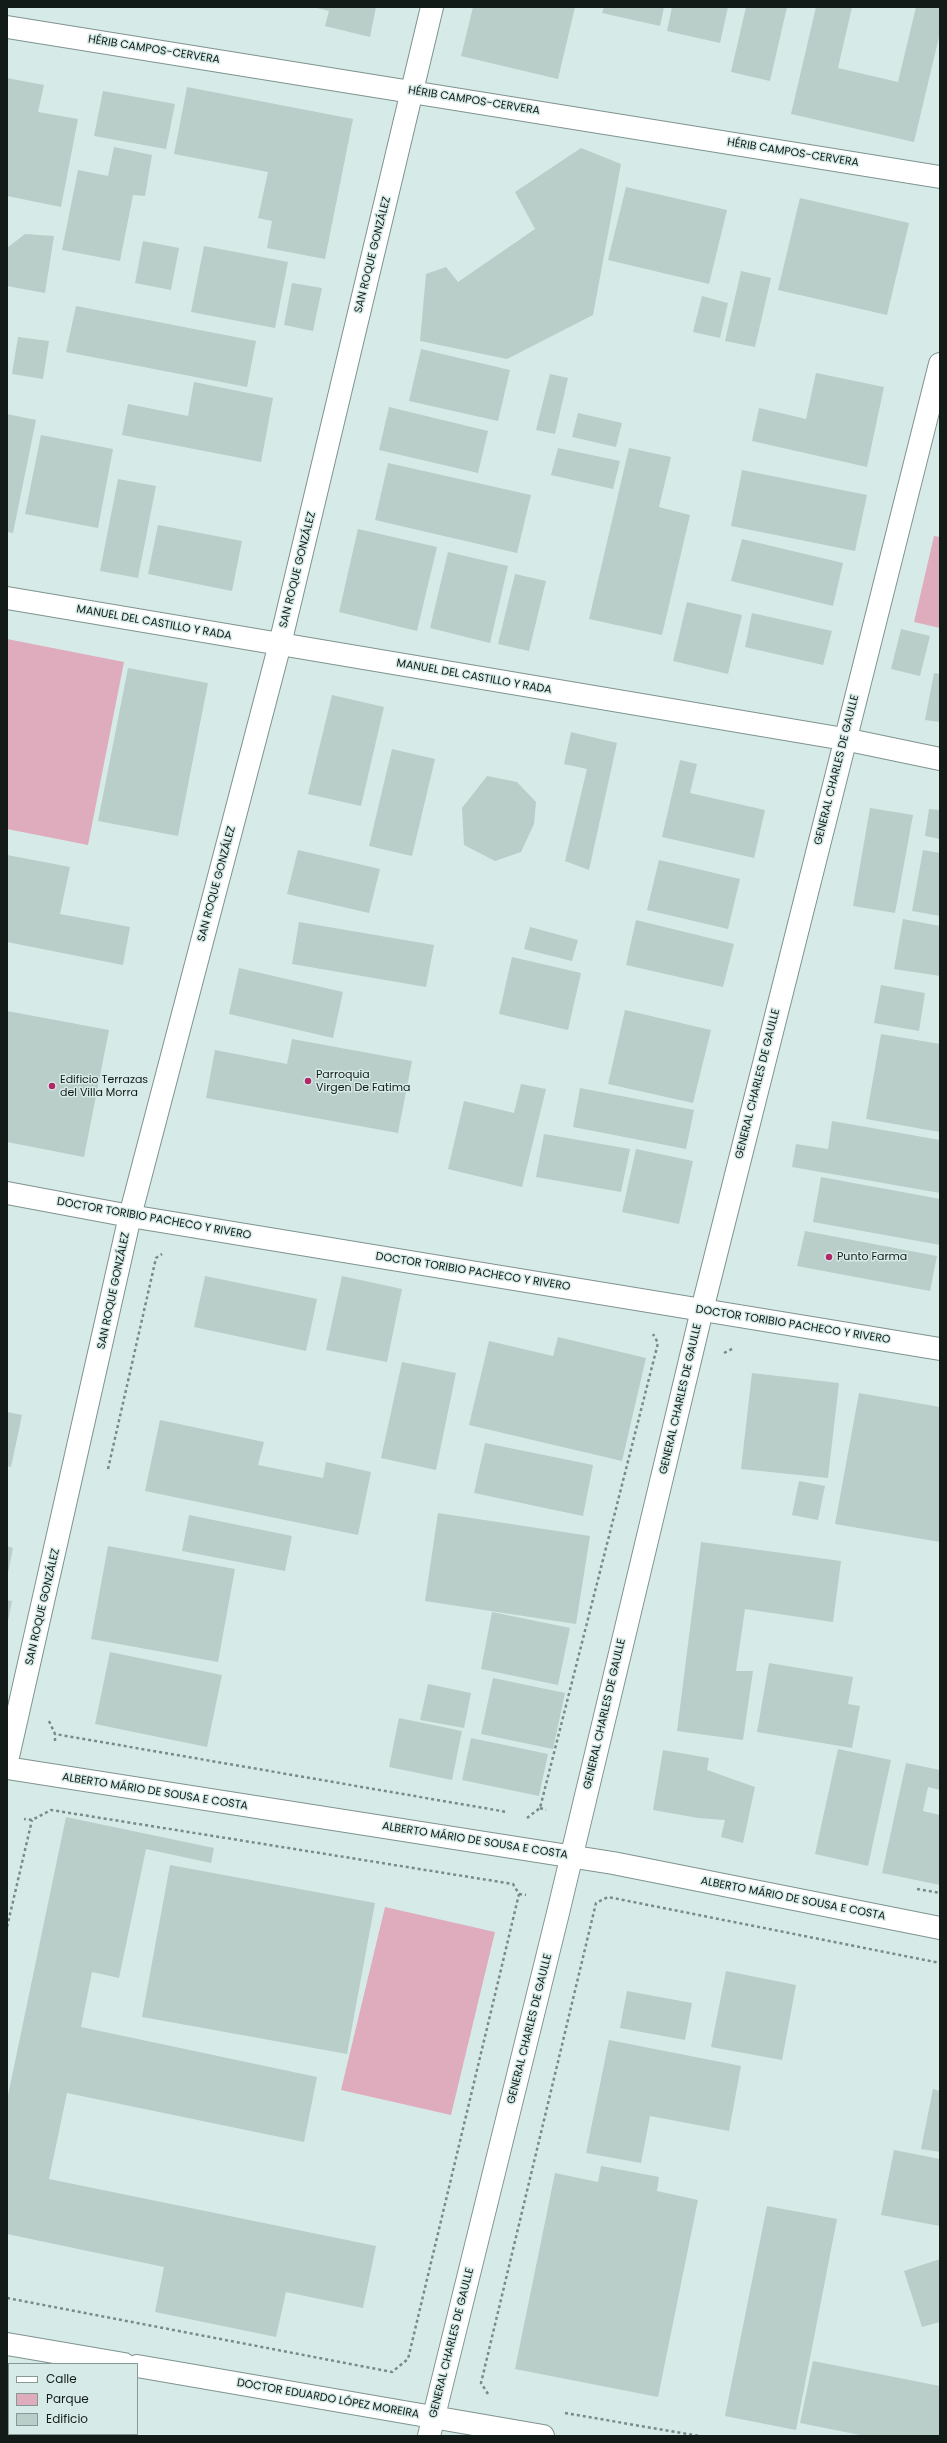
<!DOCTYPE html>
<meta charset="utf-8">
<style>
body{margin:0}
#map{position:relative;width:947px;height:2443px;overflow:hidden;background:#d6ebe7;font-family:Poppins,sans-serif}
canvas{display:block}
.frame{position:absolute;inset:0;border:8px solid #131b19;pointer-events:none}
.legend{position:absolute;left:8px;top:2363px;width:130px;height:72px;box-sizing:border-box;background:#d6ebe7;border:1px solid #889895;margin:0;padding:5px 7px;list-style:none;font-size:12px;color:#131b19}
.legend li{display:flex;align-items:center;gap:8px;height:20px}
.legend b{width:20px;border:1px solid #889895}
</style>
<div id="map">
<canvas width="947" height="2443"></canvas>
<div class="frame"></div>
<ul class="legend">
<li><b style="height:5px;background:#fff"></b>Calle</li>
<li><b style="height:11px;background:#dfacbd"></b>Parque</li>
<li><b style="height:11px;background:#b9cdc9"></b>Edificio</li>
</ul>
</div>
<script>
const ctx = document.querySelector('canvas').getContext('2d');
ctx.lineJoin = 'round';
function paint(path, color) {
  ctx.fillStyle = color;
  ctx.fill(path, 'evenodd');
}
function trace(path, color, width, dash) {
  ctx.strokeStyle = color;
  ctx.lineWidth = width;
  ctx.lineCap = dash ? 'butt' : 'round';
  ctx.setLineDash(dash || []);
  ctx.stroke(path);
}
function write(font, color, halo, rows, align = 'center') {
  ctx.font = font + ' Poppins,sans-serif';
  ctx.lineWidth = 3;
  ctx.setLineDash([]);
  ctx.textBaseline = 'middle';
  ctx.strokeStyle = halo;
  ctx.fillStyle = color;
  for (const [text, x, y, turn = 0] of rows) {
    ctx.save();
    ctx.translate(x, y);
    ctx.rotate((+turn || 0) * Math.PI / 180);
    ctx.textAlign = isNaN(turn) ? turn : align;
    if (halo) ctx.strokeText(text, 0, 0);
    ctx.fillText(text, 0, 0);
    ctx.restore();
  }
}
paint(new Path2D(`
 M934,536L940,537V628L914,622Z
 M7,639L124,662L88,845L7,829Z
 M385,1907L495,1932L451,2115L341,2090Z`), '#dfacbd');
paint(new Path2D(`
 M313,7H376L370,37L325,26L329,11Z
 M473,7H575L558,79L461,56Z
 M604,7H664L660,26L602,13Z
 M672,7H728L720,43L667,31Z
 M746,7H787L770,81L731,72Z
 M816,7H852L838,68L898,82L916,7H940V33L914,142L791,114Z
 M7,78L44,85L38,112L78,119L61,207L7,196Z
 M187,87L353,119L325,259L267,248L272,221L258,218L268,172L174,154Z
 M103,91L175,104L166,149L94,136Z
 M114,147L152,155L145,196L133,195L120,261L62,250L78,170L108,176Z
 M581,148L621,164L593,315L507,359L420,341L426,274L446,267L458,282L535,229L515,192Z
 M626,187L727,210L709,284L608,260Z
 M800,198L909,223L887,315L778,290Z
 M25,234L54,236L45,293L7,286V248Z
 M143,241L179,248L171,290L135,283Z
 M204,246L288,262L275,328L191,312Z
 M741,271L771,278L755,347L725,341Z
 M292,283L322,288L313,331L284,325Z
 M702,296L728,303L720,338L693,332Z
 M76,306L256,341L247,387L66,352Z
 M18,337L49,341L43,379L12,374Z
 M421,349L510,370L498,421L409,401Z
 M816,373L884,387L867,467L752,441L759,408L806,419Z
 M550,374L568,378L555,434L536,430Z
 M194,382L273,398L261,462L122,435L128,404L188,416Z
 M389,407L488,431L478,473L379,450Z
 M578,413L622,423L616,447L572,437Z
 M7,414L36,420L13,533L7,532Z
 M41,435L113,449L98,528L25,514Z
 M558,448L620,461L613,489L551,475Z
 M629,448L671,457L659,507L690,515L662,635L589,619Z
 M388,463L531,495L517,553L375,520Z
 M742,470L867,495L855,551L731,526Z
 M118,479L156,486L138,578L100,571Z
 M158,525L242,541L232,591L148,574Z
 M358,529L437,547L417,631L339,612Z
 M742,539L843,563L833,606L731,581Z
 M448,552L508,566L490,643L430,628Z
 M515,574L546,581L529,651L498,644Z
 M687,602L742,615L728,674L673,661Z
 M752,613L832,631L823,665L745,647Z
 M901,629L930,636L920,676L891,669Z
 M128,668L208,683L178,836L98,821Z
 M934,673L940,674V722L925,720Z
 M332,695L384,707L361,806L308,794Z
 M571,732L617,743L589,870L565,861L587,769L564,764Z
 M392,749L435,759L412,856L369,846Z
 M680,760L697,764L690,793L765,810L754,858L662,837Z
 M487,776L517,782L536,802L534,824L521,852L495,861L464,845L462,808Z
 M870,808L913,815L895,913L853,906Z
 M929,809L940,810V839L925,836Z
 M298,850L380,869L369,913L287,894Z
 M923,850L940,853V916L912,911Z
 M7,855L70,867L60,914L130,927L123,965L7,942Z
 M659,860L740,879L728,929L647,910Z
 M903,919L940,926V976L894,969Z
 M636,920L734,944L723,987L626,965Z
 M299,922L434,945L426,987L292,964Z
 M530,927L578,940L572,961L524,949Z
 M512,957L581,973L568,1030L499,1014Z
 M239,968L343,992L333,1038L229,1014Z
 M881,985L925,993L919,1031L874,1023Z
 M625,1010L711,1030L693,1103L608,1084Z
 M7,1011L109,1030L84,1157L7,1142Z
 M881,1034L940,1044V1132L866,1119Z
 M292,1039L412,1061L398,1133L206,1098L215,1050L287,1064Z
 M521,1084L546,1089L522,1187L448,1169L464,1101L514,1113Z
 M580,1088L694,1110L686,1149L573,1127Z
 M832,1121L940,1140V1193L792,1167L796,1144L828,1149Z
 M544,1134L630,1149L621,1192L536,1177Z
 M636,1149L693,1161L679,1224L622,1212Z
 M821,1177L940,1199V1245L813,1222Z
 M805,1231L937,1256L930,1291L797,1266Z
 M205,1276L317,1299L306,1351L194,1327Z
 M342,1276L402,1289L387,1362L326,1350Z
 M558,1337L646,1358L622,1461L469,1425L489,1341L553,1356Z
 M402,1362L456,1373L436,1470L381,1458Z
 M752,1373L839,1383L828,1478L741,1469Z
 M859,1393L940,1407V1542L835,1524Z
 M7,1412L22,1415L11,1467L7,1466Z
 M160,1420L264,1442L258,1465L323,1478L326,1462L371,1472L358,1535L145,1491Z
 M485,1443L593,1465L583,1516L474,1493Z
 M799,1481L825,1486L818,1520L792,1515Z
 M438,1513L590,1536L576,1624L425,1601Z
 M189,1515L292,1536L285,1571L182,1551Z
 M701,1542L841,1561L833,1622L745,1609L736,1671H753L743,1740L677,1731Z
 M7,1546L13,1548L8,1573H7Z
 M108,1546L235,1569L218,1662L91,1639Z
 M7,1600L12,1601L8,1621L7,1620Z
 M492,1612L570,1628L558,1685L481,1669Z
 M110,1652L222,1675L207,1747L95,1724Z
 M769,1663L853,1677L848,1704L860,1706L852,1748L757,1732Z
 M493,1678L565,1693L553,1749L481,1734Z
 M428,1684L471,1693L464,1728L420,1720Z
 M399,1718L462,1731L452,1780L389,1767Z
 M471,1738L548,1754L539,1796L462,1780Z
 M838,1749L891,1760L868,1866L815,1854Z
 M663,1750L709,1758L707,1770L755,1787L743,1843L721,1837L725,1820L698,1818L653,1810Z
 M906,1763L940,1770V1790L928,1787L923,1811L940,1815V1885L882,1873Z
 M66,1817L214,1848L211,1863L146,1849L119,1978L92,1972L81,2027L317,2077L304,2142L67,2093L49,2179L376,2246L363,2308L286,2292L276,2337L155,2312L164,2267L7,2234V2100Z
 M170,1865L375,1903L347,2054L142,2017Z
 M726,1971L796,1985L782,2060L711,2047Z
 M627,1991L692,2003L685,2040L620,2028Z
 M609,2040L741,2066L729,2131L650,2116L641,2163L586,2153Z
 M933,2089L940,2091V2152L921,2149Z
 M894,2150L940,2159V2226L881,2215Z
 M601,2166L659,2177L657,2191L698,2200L658,2397L515,2369L555,2173L598,2182Z
 M767,2206L837,2219L796,2430L725,2416Z
 M940,2259V2322L922,2327L904,2271Z
 M813,2361L940,2386V2436H865L800,2423Z
 M34,2434H130V2436H34Z`), '#b9cdc9');
const minor = new Path2D(`
 M7,27L940,177
 M7,598L844,739L940,759
 M7,1761L130,1216L280,644L432,7
 M7,1768L613,1863L940,1928
 M7,2344L124,2364
 M137,2366L543,2436
 M429,2436L558,1913L702,1310L940,364`);
const major = new Path2D(`
 M7,1193L130,1216L940,1349`);
trace(minor, '#7f938f', 24);
trace(major, '#7f938f', 24);
trace(new Path2D(`
 M724,1353L734,1348
 M108,1469L156,1258L162,1254
 M49,1721L55,1734L507,1812
 M55,1741V1734
 M540,1808L546,1810
 M527,1818L540,1808L658,1343L653,1334
 M917,1889L940,1893
 M519,1894L526,1895
 M7,1927L32,1820
 M7,2298L392,2372L408,2359L519,1894L513,1884L51,1810L32,1820L24,1819
 M488,2394L481,2383L596,1903L608,1897L940,1963
 M565,2413L699,2436`), '#7b8a87', 2.5, [3, 3]);
trace(minor, '#fff', 22);
trace(major, '#fff', 22);
for (const [x, y, r, color] of [
 [308,1081,4,"#b12869"],
 [52,1086,4,"#b12869"],
 [829,1257,4,"#b12869"]
]) {
  const dot = new Path2D();
  dot.arc(x, y, r, 0, 2 * Math.PI);
  ctx.fillStyle = color;
  ctx.fill(dot);
  trace(dot, '#d6ebe7', 1.5);
}
write('11px', '#131b19', '#d6ebe7', [
 ["HÉRIB CAMPOS-CERVERA",154,50,9],
 ["HÉRIB CAMPOS-CERVERA",474,101,9],
 ["HÉRIB CAMPOS-CERVERA",793,153,9],
 ["SAN ROQUE GONZÁLEZ",373,255,-76],
 ["SAN ROQUE GONZÁLEZ",298,570,-76],
 ["MANUEL DEL CASTILLO Y RADA",154,623,10],
 ["MANUEL DEL CASTILLO Y RADA",474,677,10],
 ["GENERAL CHARLES DE GAULLE",837,770,-76],
 ["SAN ROQUE GONZÁLEZ",217,884,-75],
 ["GENERAL CHARLES DE GAULLE",758,1084,-76],
 ["DOCTOR TORIBIO PACHECO Y RIVERO",154,1219,10],
 ["DOCTOR TORIBIO PACHECO Y RIVERO",473,1272,9],
 ["SAN ROQUE GONZÁLEZ",114,1291,-78],
 ["DOCTOR TORIBIO PACHECO Y RIVERO",793,1325,9],
 ["GENERAL CHARLES DE GAULLE",681,1399,-77],
 ["SAN ROQUE GONZÁLEZ",43,1607,-77],
 ["GENERAL CHARLES DE GAULLE",605,1714,-77],
 ["ALBERTO MÁRIO DE SOUSA E COSTA",155,1792,9],
 ["ALBERTO MÁRIO DE SOUSA E COSTA",475,1841,9],
 ["ALBERTO MÁRIO DE SOUSA E COSTA",793,1899,11],
 ["GENERAL CHARLES DE GAULLE",530,2029,-76],
 ["GENERAL CHARLES DE GAULLE",452,2343,-76],
 ["DOCTOR EDUARDO LÓPEZ MOREIRA",328,2399,10]
]);
write('11px', '#131b19', '#d6ebe7', [
 ["Parroquia",316,1075],
 ["Virgen De Fatima",316,1088],
 ["Edificio Terrazas",60,1080],
 ["del Villa Morra",60,1093],
 ["Punto Farma",837,1257]
], 'left');
</script>
